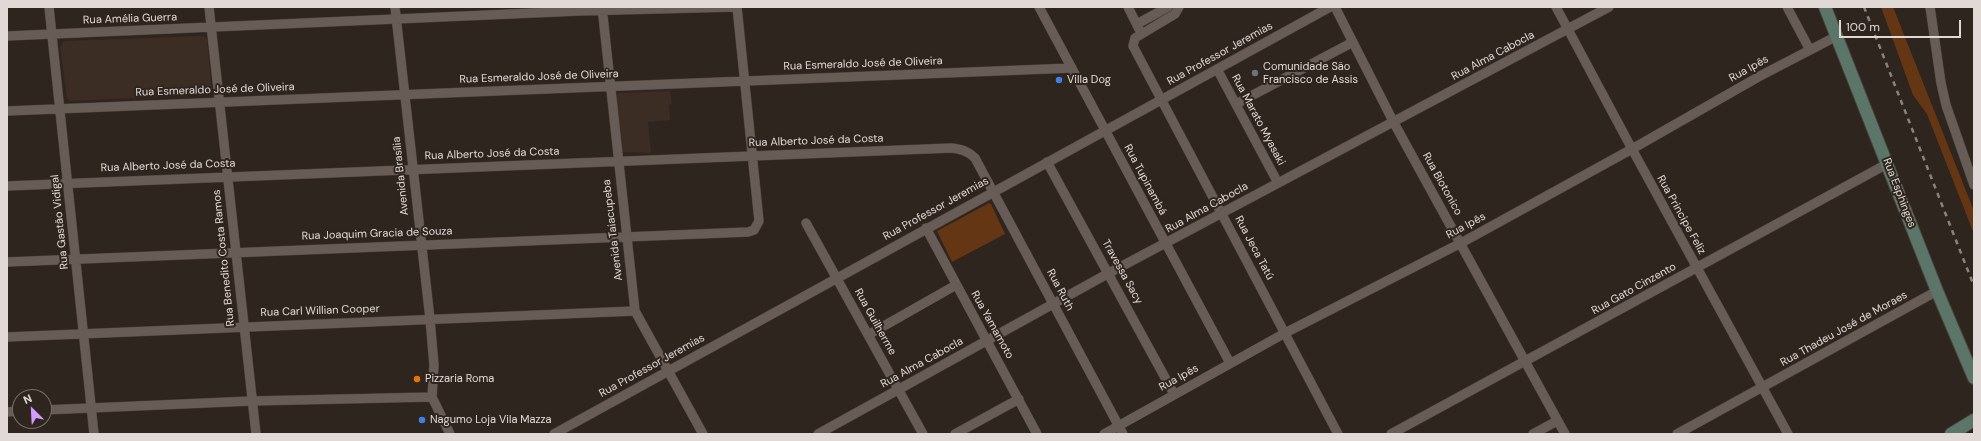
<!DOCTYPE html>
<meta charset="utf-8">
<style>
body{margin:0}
#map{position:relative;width:1981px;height:441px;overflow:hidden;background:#2f251f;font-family:"DM Sans",sans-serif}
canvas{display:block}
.frame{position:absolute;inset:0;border:8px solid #e0d9d5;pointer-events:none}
.north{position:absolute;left:12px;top:389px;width:40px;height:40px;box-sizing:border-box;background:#2f251f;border:1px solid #766d68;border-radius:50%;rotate:336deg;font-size:11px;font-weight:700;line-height:16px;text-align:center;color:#e0d9d5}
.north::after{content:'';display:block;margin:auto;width:14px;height:18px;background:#d09dff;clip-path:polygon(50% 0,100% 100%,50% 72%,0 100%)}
.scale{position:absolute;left:1839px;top:20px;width:122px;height:18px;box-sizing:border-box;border:2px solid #e0d9d5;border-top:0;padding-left:5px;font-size:12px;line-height:14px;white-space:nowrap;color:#e0d9d5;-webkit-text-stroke:3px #2f251f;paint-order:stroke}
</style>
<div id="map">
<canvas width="1981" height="441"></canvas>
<div class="frame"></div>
<div class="north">N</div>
<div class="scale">100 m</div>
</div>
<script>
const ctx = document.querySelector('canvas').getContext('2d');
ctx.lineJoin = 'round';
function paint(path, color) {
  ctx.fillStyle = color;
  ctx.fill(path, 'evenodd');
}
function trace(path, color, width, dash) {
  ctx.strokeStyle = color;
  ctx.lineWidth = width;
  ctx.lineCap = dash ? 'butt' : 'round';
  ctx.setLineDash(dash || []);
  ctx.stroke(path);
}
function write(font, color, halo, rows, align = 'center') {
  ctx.font = font + ' "DM Sans",sans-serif';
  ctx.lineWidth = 4;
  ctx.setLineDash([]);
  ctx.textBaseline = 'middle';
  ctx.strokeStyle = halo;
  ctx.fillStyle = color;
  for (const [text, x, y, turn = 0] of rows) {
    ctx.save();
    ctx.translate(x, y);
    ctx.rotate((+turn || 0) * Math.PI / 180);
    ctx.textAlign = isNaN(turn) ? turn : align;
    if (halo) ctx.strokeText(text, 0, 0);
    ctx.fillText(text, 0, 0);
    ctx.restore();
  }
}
paint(new Path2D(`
 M203,36L207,39L212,94L70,101L67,98L60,47L64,41Z
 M670,91L672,104L669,105L670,120L648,122L651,153L623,152L616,96L619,93Z`), '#3c2d24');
paint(new Path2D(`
 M1881,7H1893L1974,211V234L1927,114L1913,95Z
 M989,203L991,204L1005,234L952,262L937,231Z`), '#653613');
const street = new Path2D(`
 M49,7L94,434
 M209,7L256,434
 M395,7L430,319L434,365L432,397L450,434
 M602,7L635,311L703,434
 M1039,7L1230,363
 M1128,7L1139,29
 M1179,7L1175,14L1135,38L1133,46L1338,434
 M1335,7L1394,123L1565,434
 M1556,7L1632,149L1788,434
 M1787,7L1810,50
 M1930,7L1941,83L1946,105L1974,185
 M1137,24L1168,7
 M7,36L579,11L734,7
 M1217,69L1278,183
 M1236,104L1353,42
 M7,111C362,97 717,81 1072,68
 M1047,162L1174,394
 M7,186L951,148C961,149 968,151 975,158L1123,434
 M806,223L923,434
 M926,228L1037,434
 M7,262L748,232L754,230L759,221L737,7
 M868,335L956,285
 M7,337L635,311
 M44,410L252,401L432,397
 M7,412L20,411
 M554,434L1330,7
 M818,434L1109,273L1609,7
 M955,434L1019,399
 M1104,434L1285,333L1461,243L1632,149L1760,76L1837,36
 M1391,434L1887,164
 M1533,434L1557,421
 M1677,434L1937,291`);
const secondary = new Path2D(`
 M1825,7L1937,291L1974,378
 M1951,434L1974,420`);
trace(street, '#4b433e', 10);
trace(secondary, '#4b433e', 14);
trace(street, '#685d56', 9);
trace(secondary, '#5b7668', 12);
trace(new Path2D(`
 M1864,7L1974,286`), '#8a827d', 2.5, [5, 5]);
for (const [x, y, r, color] of [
 [1255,73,4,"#6b7280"],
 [1059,80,4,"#3f7fe0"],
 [417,379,4,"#e8710a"],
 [422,420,4,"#3f7fe0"]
]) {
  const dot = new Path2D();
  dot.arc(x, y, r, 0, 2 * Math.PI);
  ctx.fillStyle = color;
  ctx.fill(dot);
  trace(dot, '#2f251f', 1.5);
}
write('11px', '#e0d9d5', '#2f251f', [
 ["Rua Amélia Guerra",130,19,-2],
 ["Rua Professor Jeremias",1220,54,-29],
 ["Rua Alma Cabocla",1493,56,-28],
 ["Rua Esmeraldo José de Oliveira",863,64,-2],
 ["Rua Ipês",1749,69,-29],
 ["Rua Esmeraldo José de Oliveira",539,77,-2],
 ["Rua Esmeraldo José de Oliveira",215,90,-2],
 ["Rua Marato Myasaki",1258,120,62],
 ["Rua Alberto José da Costa",816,141,-2],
 ["Rua Alberto José da Costa",492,154,-2],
 ["Rua Alberto José da Costa",168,166,-2],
 ["Avenida Brasília",401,176,-96],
 ["Rua Tupinambá",1145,180,62],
 ["Rua Biotonico",1442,184,61],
 ["Rua Esphinges",1899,193,69],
 ["Rua Alma Cabocla",1207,208,-29],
 ["Rua Professor Jeremias",936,209,-29],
 ["Rua Principe Feliz",1681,215,61],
 ["Rua Gastão Vidigal",60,222,-96],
 ["Rua Ipês",1466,226,-28],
 ["Avenida Taiacupeba",613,230,-97],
 ["Rua Joaquim Gracia de Souza",377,234,-2],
 ["Rua Jeca Tatú",1254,248,62],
 ["Rua Benedito Costa Ramos",224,258,-96],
 ["Travessa Sacy",1122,272,61],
 ["Rua Gato Cinzento",1634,289,-29],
 ["Rua Ruth",1060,290,62],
 ["Rua Carl Willian Cooper",320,311,-2],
 ["Rua Guilherme",875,322,61],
 ["Rua Yamamoto",992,325,61],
 ["Rua Thadeu José de Moraes",1844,329,-29],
 ["Rua Alma Cabocla",922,363,-29],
 ["Rua Professor Jeremias",652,366,-29],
 ["Rua Ipês",1179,378,-29]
]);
write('11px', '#e0d9d5', '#2f251f', [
 ["Comunidade São",1263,67],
 ["Francisco de Assis",1263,80],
 ["Villa Dog",1067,80],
 ["Pizzaria Roma",425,379],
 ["Nagumo Loja Vila Mazza",430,420]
], 'left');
</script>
